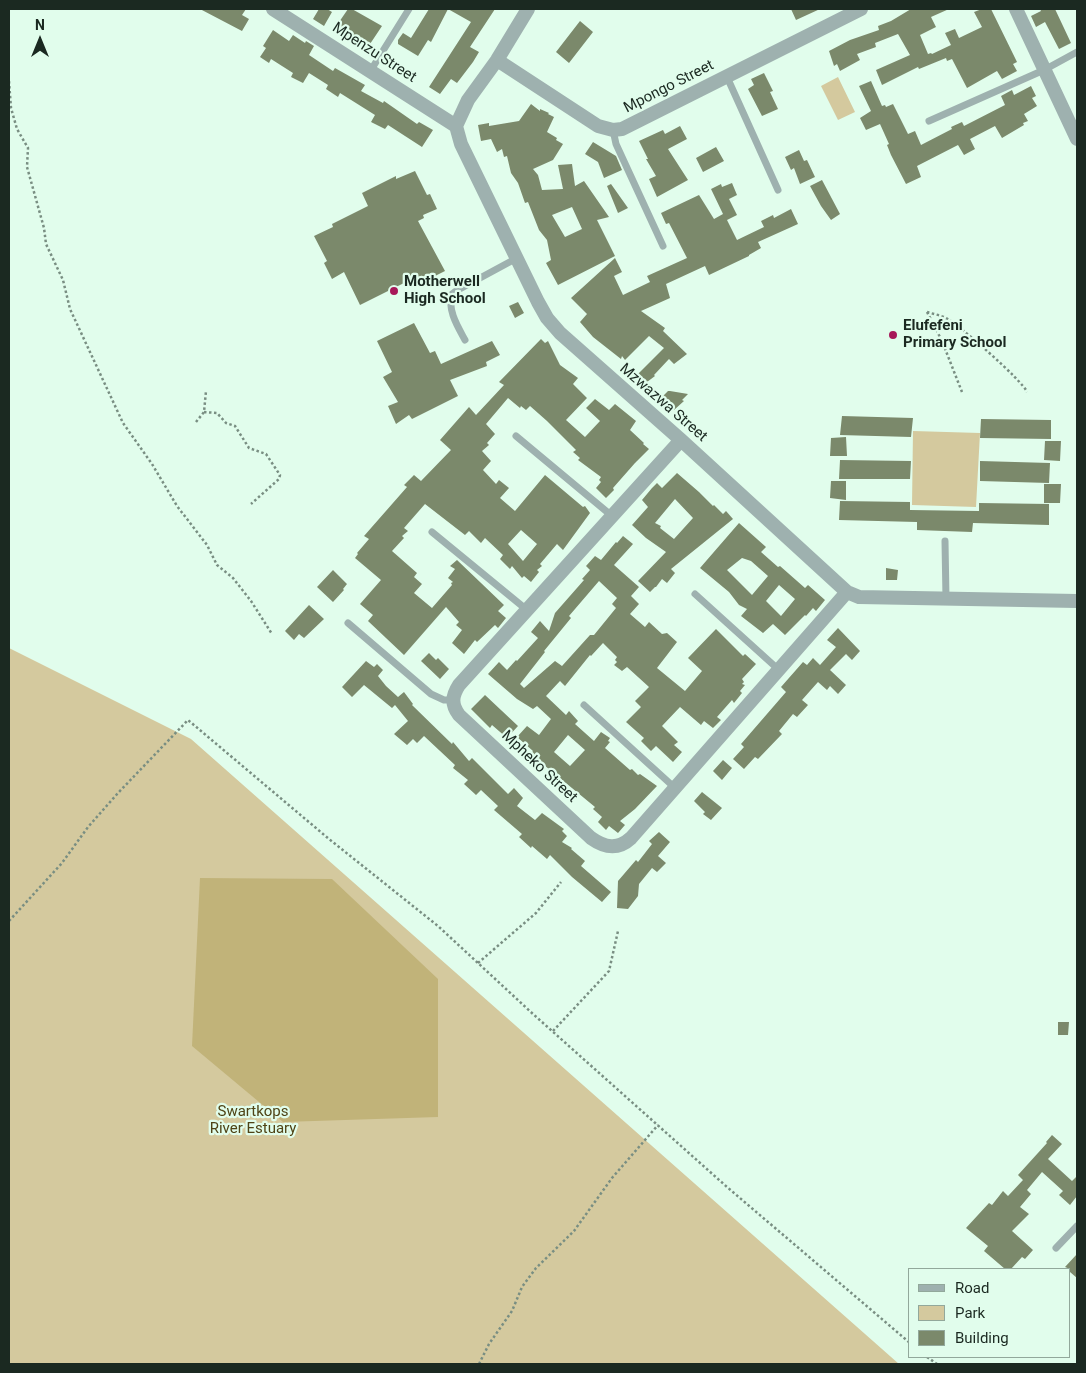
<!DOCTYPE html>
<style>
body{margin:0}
#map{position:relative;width:1086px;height:1373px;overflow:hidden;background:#e1fdec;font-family:Roboto,sans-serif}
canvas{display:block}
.frame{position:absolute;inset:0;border:10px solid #1b2921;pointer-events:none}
.legend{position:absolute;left:908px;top:1268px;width:162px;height:90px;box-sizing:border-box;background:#e1fdec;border:1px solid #92a89b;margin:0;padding:6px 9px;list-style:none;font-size:15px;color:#1b2921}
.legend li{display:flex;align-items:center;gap:10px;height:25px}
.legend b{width:25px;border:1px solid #92a89b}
.north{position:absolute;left:15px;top:15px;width:50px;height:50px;-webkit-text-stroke:4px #e1fdec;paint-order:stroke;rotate:0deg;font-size:14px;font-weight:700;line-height:20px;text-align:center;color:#1b2921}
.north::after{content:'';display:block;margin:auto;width:18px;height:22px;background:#1b2921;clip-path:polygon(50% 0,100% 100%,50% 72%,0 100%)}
</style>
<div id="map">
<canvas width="1086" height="1373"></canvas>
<div class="frame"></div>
<ul class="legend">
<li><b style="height:6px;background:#9eb1af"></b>Road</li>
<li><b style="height:14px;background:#d4c99e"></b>Park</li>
<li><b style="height:14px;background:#7b896b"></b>Building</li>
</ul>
<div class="north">N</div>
</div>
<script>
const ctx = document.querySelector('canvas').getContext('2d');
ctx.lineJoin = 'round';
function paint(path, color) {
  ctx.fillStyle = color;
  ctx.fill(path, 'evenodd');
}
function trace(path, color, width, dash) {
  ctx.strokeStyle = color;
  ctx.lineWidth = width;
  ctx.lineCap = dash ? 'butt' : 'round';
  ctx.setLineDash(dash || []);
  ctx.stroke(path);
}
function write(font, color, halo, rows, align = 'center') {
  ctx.font = font + ' Roboto,sans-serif';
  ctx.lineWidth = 4.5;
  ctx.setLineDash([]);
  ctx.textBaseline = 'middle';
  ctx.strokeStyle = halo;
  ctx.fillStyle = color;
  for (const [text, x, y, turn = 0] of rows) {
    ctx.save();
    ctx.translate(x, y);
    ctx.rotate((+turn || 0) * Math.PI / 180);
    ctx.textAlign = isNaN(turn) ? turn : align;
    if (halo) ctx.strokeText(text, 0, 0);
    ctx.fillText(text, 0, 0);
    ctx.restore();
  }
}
paint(new Path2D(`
 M838,77L855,112L838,120L821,86Z
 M913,431L980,433L976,507L912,505Z
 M9,648L191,739L899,1364H9Z`), '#d4c99e');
paint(new Path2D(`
 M200,878L332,879L438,979V1117L283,1122L192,1046Z`), '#c1b379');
paint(new Path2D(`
 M200,9H246L242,15L249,19L242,31Z
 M319,9H327L332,12L324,26L313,19Z
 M348,9H352L382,26L368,47L366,45L364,48L349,38L352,34L337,25Z
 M429,9H495L470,47L479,52L473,62L457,83L451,79L440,94L429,87L471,22L448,9L431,42L428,40L418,56L398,44V40L403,33L411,38Z
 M791,9H820L796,20Z
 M911,9H949L931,17L936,27L920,35L928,54L931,53L932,54L951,45L945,33L955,29L959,38L982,27L974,12L982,9H991L1017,62L1013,64L1017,71L1002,79L997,71L967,88L952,59L947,61L946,58L919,69L918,67L882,85L876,70L910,55L898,34L875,43L876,47L857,54L860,60L840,71L837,64L834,66L829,51L850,40L879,30L878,26L891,21Z
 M1040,9H1055L1071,43L1059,49L1045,22L1036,27L1031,16L1041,11Z
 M580,21L593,32L569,63L556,52Z
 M273,30L289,41L293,35L305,43L306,41L314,46L309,55L333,71L335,68L365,85L361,91L383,103L384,101L417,124L419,122L433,130L422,147L388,125L385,129L371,122L375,115L340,93L338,97L326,89L328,85L309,73L303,83L291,77L293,73L271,59L269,63L260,57L266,48L263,46Z
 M764,73L773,91L770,92L778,109L762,116L748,89L754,85L751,79Z
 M871,81L882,106L885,105L886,107L893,104L908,134L915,131L921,145L952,129L951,127L962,122L964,126L1005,105L1001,96L1012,90L1014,95L1031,86L1036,96L1032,98L1037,106L1024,114L1028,121L1023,123L1024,125L1002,138L995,126L970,139L975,149L964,155L958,145L917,166L921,177L906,184L891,155L887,145L889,144L880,124L866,130L860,118L871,111L859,86Z
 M531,104L540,111V109L549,113L548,114L554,117L547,132L557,138L556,140L563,144L553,160L533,169L538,175L542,190L563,189L558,165L572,164L575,186L584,181L609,217L597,220L615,256L558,285L546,263L551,260L547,240L539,230L528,202L525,203L518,183L511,173L507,156L504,157L502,149L497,152L491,139L481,141L478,125L489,123V126L519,121ZM572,207L582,229L565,237L552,215Z
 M680,126L687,139L668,149L688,180L657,197L649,179L656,176L646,159H648L639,141L663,130L665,134Z
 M593,142L616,156L622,170L604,178L598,162L585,154Z
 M716,147L724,161L703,172L696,158Z
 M799,150L804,161L807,160L815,177L800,184L794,168L791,170L785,157Z
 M415,171L427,195L430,194L437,209L423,215L424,218L418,221L445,271L413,287L410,280L360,305L344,272L332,279L324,263L327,261L314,236L333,227L332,224L368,206L362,193L396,176V179Z
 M822,180L840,214L831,220L821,206L810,186Z
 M732,183L737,195L729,199L737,215L727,220L737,240L764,227L761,221L773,215L774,218L791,209L798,224L758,242L761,248L749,255V256L709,275L705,266L666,284L670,298L641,311L665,328L663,331L687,354L674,364L669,359L654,375L655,376L647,382L638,374L664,348L649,336L625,360L622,356L621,359L593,337L580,322L587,314L571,298L615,258L622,272L614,276L623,295L650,282L647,276L687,258L669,223L666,224L661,213L699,195L714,219L723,214L711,189L721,184L722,187Z
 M611,184L628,208L618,213L607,186Z
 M518,302L524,313L515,318L509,306Z
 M414,323L430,353L435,351L441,364L492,341L500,355L486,362L487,366L450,380L458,396L412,419L409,415L396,424L388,406L398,402L383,377L392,372L377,341Z
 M541,339L545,343L548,341L560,365L578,378L573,384L587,398L566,420L585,437L600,421L586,408L595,399L609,410L615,404L636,421L630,430L644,443L643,444L649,449L635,463L613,488L614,490L606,498L596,488L601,482L599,480L601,477L578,460L580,458L573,452L576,450L547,421L530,406L526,410L521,406L520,408L508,398L486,424L495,434L487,443L489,445L482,451L491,461L483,470L496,484L499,480L509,488L500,498L515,511L545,475L583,507L585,506L590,513L563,550L557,544L540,564L542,566L537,570L539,572L531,582L524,576L522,578L512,566L510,569L500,559L503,555L485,538L481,543L469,531L465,535L425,504L404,528L408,531L402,536L404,538L392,551L417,573L414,577L422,584L414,593L432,608L452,585L451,583L453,582L448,578L455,569L450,566L457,560L504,605L498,611L506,618L498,628L495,625L477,642L475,640L464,654L452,643L462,630L456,625L459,622L446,607L404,655L368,621L373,615L360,604L381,580L355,558L358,554L357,553L369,539L364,536L407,487L404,485L414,475L421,481L451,450L440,440L469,407L476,415L504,385L499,382ZM521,530L537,544L523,561L508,544Z
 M668,391H670L688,394L682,400L684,401L674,410L661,398Z
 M842,416L913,418L911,437L840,435Z
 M981,419L1051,420V439L980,438Z
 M846,437L847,456H830L831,438Z
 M1045,441H1061L1060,461L1044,460Z
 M840,460L911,461L910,479H839Z
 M980,461L1050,463L1049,483L980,481Z
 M677,473L699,492L713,506L714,505L723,514L726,511L733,519L671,569L675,573L667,583L662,579L656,587H655L650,592L638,581L666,552L646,538L632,525L648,507L642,500L652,488L657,483L662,488ZM675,499L693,518L674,539L660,528L661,526L655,523Z
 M831,481H846V500L830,498Z
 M1044,484H1061L1060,503H1044Z
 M840,501L910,502V510L979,511V503L1049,504V525L973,523L972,532L917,530V522L839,520Z
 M739,523L766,547L761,552L778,567L780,566L805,588L808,585L825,600L816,611L813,608L806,616L805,615L785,635L773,624L763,633L741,616L747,609L739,605L729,592L700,568ZM742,558L751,561L768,576L752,595L727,570ZM779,585L795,599L781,616L766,601Z
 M623,536L633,544L614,565L639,587L631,596L639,604L630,614L645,627L649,622L662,634L667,633L677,642L657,668L685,691L702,671L688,658L716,629L743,656L745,654L756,664L742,679L744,682L742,684L745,685L740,691L742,693L734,703L732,700L717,717L721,720L713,728L704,721L701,725L680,707L662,726L678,742L674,745L682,752L673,762L656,746L651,751L641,741L644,738L626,722L641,707L635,701L649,687L627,667L622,671L614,665L617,662L615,660L617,657L603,643L591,656L590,655L565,686L560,681L546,696L566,715L569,711L578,721L575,724L594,741L601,732L610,738L608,741L610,742L605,748L630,770L632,769L638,775L640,774L657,786L635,809L620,821L625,825L618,833L609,826L606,830L598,822L602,817L593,809L595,807L544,765L542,768L529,756L533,751L517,737L527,726L539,735L551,719L537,706L533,709L517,699L488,674L499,662L507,670L516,660L517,661L538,638L531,632L540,621L549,631L555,613L584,580L582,579L590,570L586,566L595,556L601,560L616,542L617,543ZM599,581L617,598L612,604L616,608L594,635H590L562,666L555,661L524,688L520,684L545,652L544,651L571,618L569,616ZM568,735L585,750L570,766L554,752Z
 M886,568L898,570L897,580H886Z
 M333,570L347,584L343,589L344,590L333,602L317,587Z
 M309,605L324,619L304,638L299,634L294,640L285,631Z
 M838,628L860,651L852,660L846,654L830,670L846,685L838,694L830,686L827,690L818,682L802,700L808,705L797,717L793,714L779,731L782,734L758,759L755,757L744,769L733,759L744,747L741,744L786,692L781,687L803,662L807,665L813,658L820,665L836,647L827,640Z
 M429,653L436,660L438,658L449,669L440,679L421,661Z
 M366,661L374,667L377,664L383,670L378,676L386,686L398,697L404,692L413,704L412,705L452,744L453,742L469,761L472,758L508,794L514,788L523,798L517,806L535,820L542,813L564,829L562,831L567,836L562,842L572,848L571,849L585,861L581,866L611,892L602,902L572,877L550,855L547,859L532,846L531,848L519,837L522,834L494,810L498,806L481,790L476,795L464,784L468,780L453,768L455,765L424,736L417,743L413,739L407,745L394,734L408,721L395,705L392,708L364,685L352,697L342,687Z
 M485,695L518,726L507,738L492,725L490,728L471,709Z
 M723,760L732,768L722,780L713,771Z
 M702,792L722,808L711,820L703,814L705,812L694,801Z
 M659,832L670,842L658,856L666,863L657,872L652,868L639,884L638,896L628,909L617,908L618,881L636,860L638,862L652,844L649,841Z
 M1058,1022H1069L1068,1035H1058Z
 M1052,1135L1062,1144L1048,1159L1072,1181L1077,1176V1196L1070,1205L1059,1195L1063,1191L1042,1172L1027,1190L1031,1194L1020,1207L1029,1214L1012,1231L1033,1250L1025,1259L1022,1257L1011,1269H1005L984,1251L988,1246L966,1228L989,1203L992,1205L1003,1191L1008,1196L1023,1180L1018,1175L1047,1143L1046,1142Z
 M1077,1254V1278L1070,1272V1269L1065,1267Z`), '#7b896b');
trace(new Path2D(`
 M9,81L11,108L17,129L28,148L27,167L44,228L46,244L63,280L70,309L123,423L152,464L177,506L207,545L217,565L233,578L251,601L272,634
 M927,312C933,314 940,315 946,318C958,324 1023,381 1027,392
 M927,312L942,341L962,392
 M204,412L217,413L226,423L235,426L249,448L266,454L280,475L279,479L251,504
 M196,422L204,412L206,391
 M9,921L62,863L88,827L118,793L188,720L329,839L438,926L533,1014L727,1187L910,1343
 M478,963L536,913L561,882
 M553,1031L609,971L618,931
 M927,1357L937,1364
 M479,1364L489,1344L512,1311L522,1287L536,1268L574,1231L612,1178L658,1125`), '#798e82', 2.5, [2.5, 2.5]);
trace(new Path2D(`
 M371,70L409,9
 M727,77L778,190
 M929,121L1044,70L1077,52
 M613,130L616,144L663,246
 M465,340C458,327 447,310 452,294L456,291L517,258
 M516,436L612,516
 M432,532L527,610
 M945,541L946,599
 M695,594L779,670
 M348,623L431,694L444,700H453
 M584,705L675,788
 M1056,1248L1077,1226`), '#9eb1af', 7);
trace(new Path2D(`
 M273,9L456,126
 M528,9L497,60L468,100L456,126L461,144L538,302L547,318L560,333L681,440L847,592L859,597L1077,601
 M1016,9L1077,139
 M497,60L598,126L613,130L622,129L861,9
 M681,440L459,685C452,696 451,704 459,715L591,838C605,848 618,850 631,838L847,592`), '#9eb1af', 14);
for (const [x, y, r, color] of [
 [394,291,5,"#a71859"],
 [893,335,5,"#a71859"]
]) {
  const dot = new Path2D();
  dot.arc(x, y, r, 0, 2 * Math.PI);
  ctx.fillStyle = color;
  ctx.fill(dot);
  trace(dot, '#e1fdec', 2);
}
write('15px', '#1b2921', '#e1fdec', [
 ["Mpenzu Street",374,53,33],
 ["Mpongo Street",669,87,-27],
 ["Mzwazwa Street",663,403,41],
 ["Mpheko Street",539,767,43]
]);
write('bold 15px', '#1b2921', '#e1fdec', [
 ["Motherwell",404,282],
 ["High School",404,299],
 ["Elufefeni",903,326],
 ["Primary School",903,343]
], 'left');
write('15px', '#4e4315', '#e1fdec', [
 ["Swartkops",253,1112],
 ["River Estuary",253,1129]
]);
</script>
